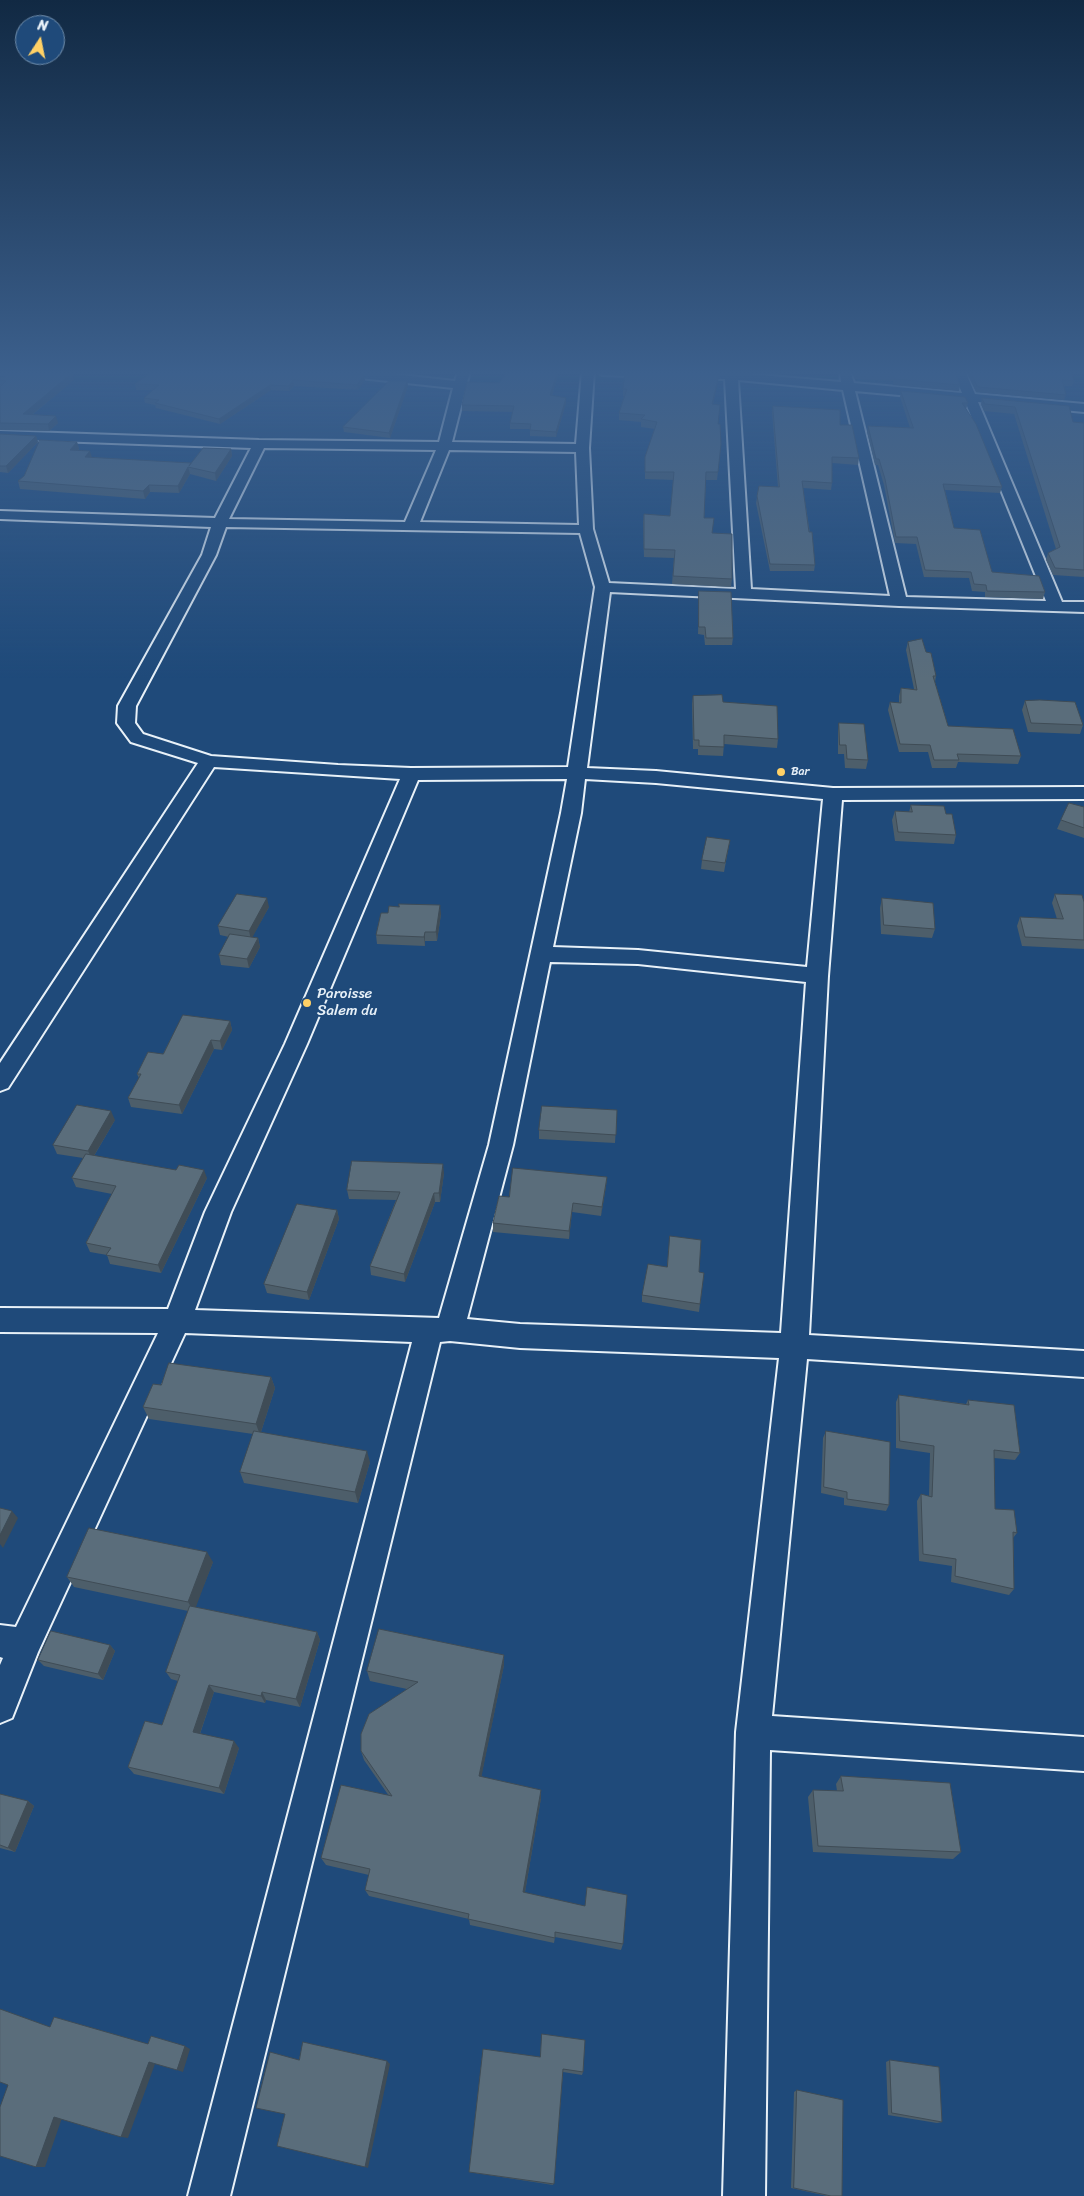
<!DOCTYPE html>
<style>
body{margin:0}
#map{position:relative;width:1084px;height:2196px;overflow:hidden;background:#1f4a7a;font-family:Sriracha,sans-serif}
canvas{display:block}
.north{position:absolute;left:15px;top:15px;width:50px;height:50px;box-sizing:border-box;background:#1f4a7a;border:1px solid #6f8dac;border-radius:50%;rotate:11deg;font-size:14px;font-weight:700;line-height:20px;text-align:center;color:#e8f1f8}
.north::after{content:'';display:block;margin:auto;width:18px;height:22px;background:#ffd166;clip-path:polygon(50% 0,100% 100%,50% 72%,0 100%)}
</style>
<div id="map">
<canvas width="1084" height="2196"></canvas>
<div class="north">N</div>
</div>
<script>
const ctx = document.querySelector('canvas').getContext('2d');
ctx.lineJoin = 'round';
function trace(path, color, width, dash) {
  ctx.strokeStyle = color;
  ctx.lineWidth = width;
  ctx.lineCap = dash ? 'butt' : 'round';
  ctx.setLineDash(dash || []);
  ctx.stroke(path);
}
function paint(path, color) {
  ctx.fillStyle = color;
  ctx.fill(path, 'evenodd');
}
function write(font, color, halo, rows, align = 'center') {
  ctx.font = font + ' Sriracha,sans-serif';
  ctx.lineWidth = 4;
  ctx.setLineDash([]);
  ctx.textBaseline = 'middle';
  ctx.strokeStyle = halo;
  ctx.fillStyle = color;
  for (const [text, x, y, turn = 0] of rows) {
    ctx.save();
    ctx.translate(x, y);
    ctx.rotate((+turn || 0) * Math.PI / 180);
    ctx.textAlign = isNaN(turn) ? turn : align;
    if (halo) ctx.strokeText(text, 0, 0);
    ctx.fillText(text, 0, 0);
    ctx.restore();
  }
}
const street = new Path2D(`
 M13,371L4,382L0,383V371Z
 M326,371H366L455,381L458,371H470L452,442L576,444L582,371H594L589,448L593,529L609,583L736,589L725,379L602,375L596,371H737V373L841,382L840,371H850L854,383L962,393L953,371H965L975,394L1084,404V412L978,402L1062,602H1084V612L899,606L610,592L587,768L656,771L833,788L1084,787V799L842,800L828,976L809,1335L1084,1351V1377L807,1359L772,1716L1084,1737V1771L770,1750L765,2196H723L736,1732L779,1358L520,1348L450,1341L440,1342L230,2196H188L412,1342L185,1333L38,1652L12,1718L0,1723V1665L3,1658L0,1657V1625L16,1627L158,1333L0,1332V1308L168,1309L205,1212L285,1044L400,779L214,767L8,1088L0,1091V1063L198,763L131,742L117,723L118,706L202,555L211,527L0,519V511L215,518L251,448L0,439V431L259,440L439,442L453,388L332,375ZM738,380L843,390L890,596L751,589ZM855,391L965,401L1046,601L906,597ZM264,448L436,450L405,522L229,519ZM449,450L576,452L579,525L420,522ZM226,527L580,533L595,587L568,767L411,768L338,765L211,756L143,734L135,723L136,706L216,555ZM567,779L561,813L489,1145L439,1318L195,1310L231,1212L307,1044L418,780ZM585,779L656,783L823,799L807,967L638,950L553,947L581,813ZM550,962L638,964L806,982L781,1333L520,1324L467,1319L513,1145Z`);
trace(street, '#e8f1f8', 4);
paint(street, '#1f4a7a');
paint(new Path2D(`
 M559,371L552,396L566,398V403L556,437L530,436V429H510V423L513,412L462,411V405L499,383Z
 M808,371H839L838,373Z
 M851,371H955L960,385L959,391L893,385V381L855,379Z
 M966,371H1071L1074,381L1072,386H1064L1066,395L1064,400L976,392Z
 M331,372L364,375L365,380L358,390L294,386L289,391L271,390L220,424L156,408L155,405L145,403L144,398L153,390H136L135,384Z
 M72,373L74,380L32,415L58,423L49,431L0,430V378Z
 M407,381L408,386L390,438L344,432L343,427Z
 M718,381L713,404L718,424V472L717,480H706L704,518L712,533L732,579L731,587L672,584L674,558L644,557L643,522L644,514L670,516L674,480L645,479V457L655,429L641,427V422L619,420V413L624,396H623V389Z
 M901,391L968,403L966,409L1002,487L1000,493L945,490L954,528L992,572L1045,592L1043,599L985,597V592L972,591L969,578L924,577L916,544L895,543L884,485L878,465H875L867,432L868,426L910,428L900,397Z
 M982,398L1073,422L1084,423V577L1053,575L1046,560L1048,553L1056,549L1014,414L984,411L981,404Z
 M773,406L840,425L859,458L858,465L832,463V483L831,490L803,488L815,565L814,571H770L756,503L759,486L778,487L772,412Z
 M0,434L36,436L38,442L8,473L0,472Z
 M77,442L79,449L78,451L92,458L191,463L231,449L232,456L216,481L190,474L179,493L150,492L145,499L20,489L18,481Z
 M699,591L733,638L732,645H705L704,635L698,634Z
 M908,642L926,652L936,676L935,682L948,726L1021,756L1018,764L958,762L956,768H932L928,752H899L888,710L890,702L899,703V696L901,688L914,689L906,650Z
 M693,696L723,702L778,739L777,748L724,744L723,756L698,755V749H693L692,704Z
 M1025,701L1083,725L1080,734L1028,732L1022,710Z
 M839,723L868,760L866,769L845,768L844,754H838V731Z
 M911,805L946,814L956,835L954,844L895,841L892,820L895,811L909,812Z
 M1084,807V838L1057,829L1061,820Z
 M730,840L724,872L701,869L702,860Z
 M1055,894L1084,902V949L1022,946L1017,926L1020,917L1057,919L1052,903Z
 M882,898L935,929L932,938L881,934L880,908Z
 M269,907L252,937L258,938L260,947L249,968L221,965L219,955L229,937L220,935L218,926Z
 M441,914L437,941H425V946L377,944L376,935Z
 M230,1021L232,1030L222,1050L214,1049L182,1114L131,1107L128,1098L139,1078L137,1074L163,1054Z
 M617,1110L615,1143L539,1139V1130Z
 M115,1120L94,1156L207,1178L161,1273L110,1264L107,1255L90,1252L86,1243L112,1194L76,1187L72,1178L83,1158L57,1154L53,1145Z
 M444,1173L440,1202H435L405,1282L371,1275L370,1266L396,1200L349,1199L347,1190Z
 M607,1177L606,1186L601,1216L572,1212L569,1239L493,1232V1223L509,1197Z
 M337,1210L339,1219L309,1300L267,1293L264,1284Z
 M699,1272L700,1304L699,1312L642,1302V1295Z
 M271,1377L275,1388L261,1432L370,1462L358,1503L244,1483L240,1472L253,1434L149,1419L143,1407L161,1385Z
 M899,1395L966,1404L968,1400L1020,1453L1015,1460L994,1458L995,1509L1017,1533L1013,1538L1014,1589L1009,1595L951,1582L952,1566L919,1561L917,1501L921,1494L929,1496L930,1453L896,1448V1402Z
 M826,1431L889,1505L886,1511L844,1505V1498L821,1493L823,1438Z
 M213,1562L195,1607L317,1632L320,1640L300,1707L266,1700L265,1703L214,1692L200,1734L239,1748L224,1794L134,1774L128,1767L162,1725L178,1681L171,1679L166,1672L188,1611L74,1587L67,1577Z
 M110,1645L115,1651L103,1680L44,1666L38,1660Z
 M504,1655V1665L481,1777L541,1798L525,1892L623,1944L621,1950L555,1937L554,1943L470,1925L469,1919L369,1896L365,1890L369,1875L326,1865L321,1858L389,1796L364,1760L361,1751L407,1689L370,1681L367,1671Z
 M841,1776L961,1852L953,1859L813,1852L808,1797L813,1790L837,1791L836,1784Z
 M0,1794L28,1801L34,1806L15,1852L0,1848Z
 M483,2049L583,2072L582,2075L563,2072L553,2185L469,2172Z
 M890,2060L942,2122L937,2123L888,2115L886,2062Z
 M797,2090L842,2196H827L791,2188L794,2092Z`), '#4d5e6a');
paint(new Path2D(`
 M558,371H559L550,401V395Z
 M72,373L74,380L24,421L23,414Z
 M719,374L718,381L711,412L712,404Z
 M364,375L365,380L358,390L357,385Z
 M293,380L294,386L289,391V386Z
 M407,381L408,386L390,438L389,433Z
 M270,385L271,390L220,424L219,419Z
 M566,398V403L556,437V432Z
 M56,416L58,423L49,431L48,424Z
 M36,436L38,442L8,473L6,466Z
 M77,442L79,449L72,457L70,450Z
 M231,449L232,456L216,481L215,473Z
 M90,451L92,458L85,457Z
 M188,467L190,474L179,493L178,486Z
 M149,485L150,492L145,499L143,491Z
 M267,898L269,907L251,940L249,931Z
 M440,905L441,914L437,941L436,932Z
 M425,932V946L424,937Z
 M258,938L260,947L249,968L247,959Z
 M230,1021L232,1030L222,1050L220,1041Z
 M211,1040L214,1049L182,1114L179,1105Z
 M111,1111L115,1120L92,1159L88,1151Z
 M443,1164L444,1173L440,1202L439,1193Z
 M204,1170L207,1178L161,1273L158,1265Z
 M607,1177L606,1186L601,1216L602,1207Z
 M434,1193L435,1202L405,1282L404,1274Z
 M573,1203L569,1239V1231Z
 M337,1210L339,1219L309,1300L307,1292Z
 M271,1377L275,1388L260,1435L256,1424Z
 M367,1451L370,1462L358,1503L355,1492Z
 M12,1511L18,1518L3,1548L0,1544V1535Z
 M207,1552L213,1562L194,1612L188,1602Z
 M317,1632L320,1640L300,1707L296,1699Z
 M110,1645L115,1651L103,1680L98,1674Z
 M504,1655V1665L480,1784L479,1776Z
 M209,1685L214,1692L198,1739L193,1732Z
 M262,1692L266,1700L265,1703L261,1696Z
 M234,1741L239,1748L224,1794L219,1788Z
 M541,1790V1798L524,1898L523,1892Z
 M28,1801L34,1806L15,1852L8,1848Z
 M185,2046L190,2049L183,2072L177,2070Z
 M387,2061L390,2064L368,2168L365,2167Z
 M149,2062L155,2064L128,2138L121,2137Z
 M54,2117L62,2118L45,2167H36Z`), '#3f4c56');
const building = new Path2D(`
 M8,371H59L72,373L23,414L56,416L48,424L0,423V387L6,381L0,380V378L4,377Z
 M154,371H330L364,375L357,385L293,380L289,386L270,385L219,419L155,403L159,400L144,398L159,385L135,384Z
 M508,371H558L550,395L566,398L556,432L530,430L531,424L510,423L514,406L462,405L467,382L499,383Z
 M626,371L719,374L712,404L720,405L718,424H720L721,444L718,472H706L704,518H714L712,533L732,534V579L673,576L675,550L644,549V514L670,516L674,472H645V457L657,422L641,419L645,415L619,413L627,389H623Z
 M855,371H955L960,385L894,379V375L856,373Z
 M970,371H1071L1074,381L1062,380L1066,395L978,387Z
 M389,381H407L389,433L343,427Z
 M901,391L965,397L968,403H962L976,424L1002,487L943,484L954,528L980,530L992,572L1039,576L1045,592L987,591L986,585L974,584L971,572L925,570L917,537H896L885,479L879,459H876L868,426L913,428Z
 M982,398L1069,406L1073,422L1084,423V570L1055,568L1048,553L1060,547L1015,407L985,404Z
 M773,406L840,410V425H852L859,458L832,457V483L802,481L809,532H812L815,565L770,564L757,496L759,486L779,487Z
 M0,434L36,436L6,466H0Z
 M40,440L77,442L70,450L90,451L85,457L191,463L189,466L203,448L231,449L215,473L188,467L178,486L149,485L143,491L18,481L24,476Z
 M699,591L731,592L733,638H706L705,627H699Z
 M922,639L926,652L931,653L936,676H933L948,726L1013,729L1021,756L957,754L959,760H934L930,745L900,744L890,702L901,703V688L917,690L908,642Z
 M722,695L723,702L777,706L778,739L724,735V747L699,746V740H694L693,696Z
 M1040,700L1075,702L1083,725L1031,723L1025,701Z
 M839,723L864,724L868,760L847,759L846,745H840Z
 M1069,803L1084,807V828L1061,820Z
 M911,805L944,806L946,814H952L956,835L898,832L895,811L912,812Z
 M707,837L730,840L725,863L702,860Z
 M237,894L267,898L249,931L218,926Z
 M1055,894L1082,895L1084,902V940L1025,937L1020,917L1063,919Z
 M882,898L933,903L935,929L884,925Z
 M399,904L440,905L436,932H425L424,937L376,935L381,913H388L389,906L399,907Z
 M230,934L258,938L247,959L219,955Z
 M183,1015L230,1021L220,1041L211,1040L179,1105L128,1098L141,1074H137L148,1052L163,1054Z
 M77,1105L111,1111L88,1151L53,1145Z
 M542,1106L617,1110L616,1135L539,1130Z
 M86,1154L176,1170L179,1165L204,1170L158,1265L106,1255L111,1248L86,1243L116,1186L72,1178Z
 M352,1161L443,1164L439,1193H434L404,1274L370,1266L400,1192L347,1190Z
 M513,1168L607,1177L602,1207L573,1203L569,1231L493,1223L499,1196L509,1197Z
 M297,1204L337,1210L307,1292L264,1284Z
 M670,1236L701,1240L699,1272L704,1273L700,1304L642,1295L648,1264L667,1267Z
 M169,1363L271,1377L256,1424L143,1407L153,1384L161,1385Z
 M899,1395L969,1405L968,1400L1014,1405L1020,1453L994,1450L995,1509L1014,1510L1017,1533L1013,1532L1014,1589L955,1576L956,1559L923,1554L921,1494L932,1497L934,1446L900,1441Z
 M254,1431L367,1451L355,1492L240,1472Z
 M826,1431L890,1442L889,1505L847,1499V1492L824,1487Z
 M0,1508L12,1511L0,1535Z
 M89,1528L207,1552L188,1602L67,1577Z
 M190,1606L317,1632L296,1699L262,1692L261,1696L209,1685L193,1732L234,1741L219,1788L128,1767L145,1721L162,1725L180,1675L166,1672Z
 M379,1629L504,1655L479,1776L541,1790L523,1892L585,1906L587,1887L627,1895L623,1944L555,1932V1938L468,1919L469,1914L365,1890L370,1869L321,1858L341,1785L392,1796L361,1751V1734L369,1714L418,1682L367,1671Z
 M51,1631L110,1645L98,1674L38,1660Z
 M841,1776L950,1783L961,1852L818,1846L813,1790L843,1791Z
 M0,1794L28,1801L8,1848L0,1845Z
 M0,2009L50,2027L54,2017L148,2044L151,2036L185,2046L177,2070L149,2062L121,2137L54,2117L36,2167L0,2156V2107L8,2085L0,2082Z
 M542,2034L585,2040L583,2072L563,2069L554,2184L469,2172L483,2049L540,2057Z
 M303,2042L387,2061L365,2167L277,2146L285,2114L256,2108L270,2052L299,2060Z
 M890,2060L939,2067L942,2122L892,2113Z
 M797,2090L843,2100L842,2196H831L794,2188Z`);
paint(building, '#5a6d7b');
trace(building, '#3f4c56', 1);
const sky = ctx.createLinearGradient(0, 0, 0, 679);
sky.addColorStop(0, '#112943');
sky.addColorStop(0.55, '#3c608d');
sky.addColorStop(1, '#3c608d00');
ctx.fillStyle = sky;
ctx.fillRect(0, 0, 1084, 679);
for (const [x, y, r, color] of [
 [781,772,5,"#ffd166"],
 [307,1003,5,"#ffd166"]
]) {
  const dot = new Path2D();
  dot.arc(x, y, r, 0, 2 * Math.PI);
  ctx.fillStyle = color;
  ctx.fill(dot);
  trace(dot, '#1f4a7a', 2);
}
write('12px', '#e8f1f8', '#1f4a7a', [
 ["Bar",791,772]
], 'left');
write('15px', '#e8f1f8', '#1f4a7a', [
 ["Paroisse",317,994],
 ["Salem du",317,1011]
], 'left');
</script>
